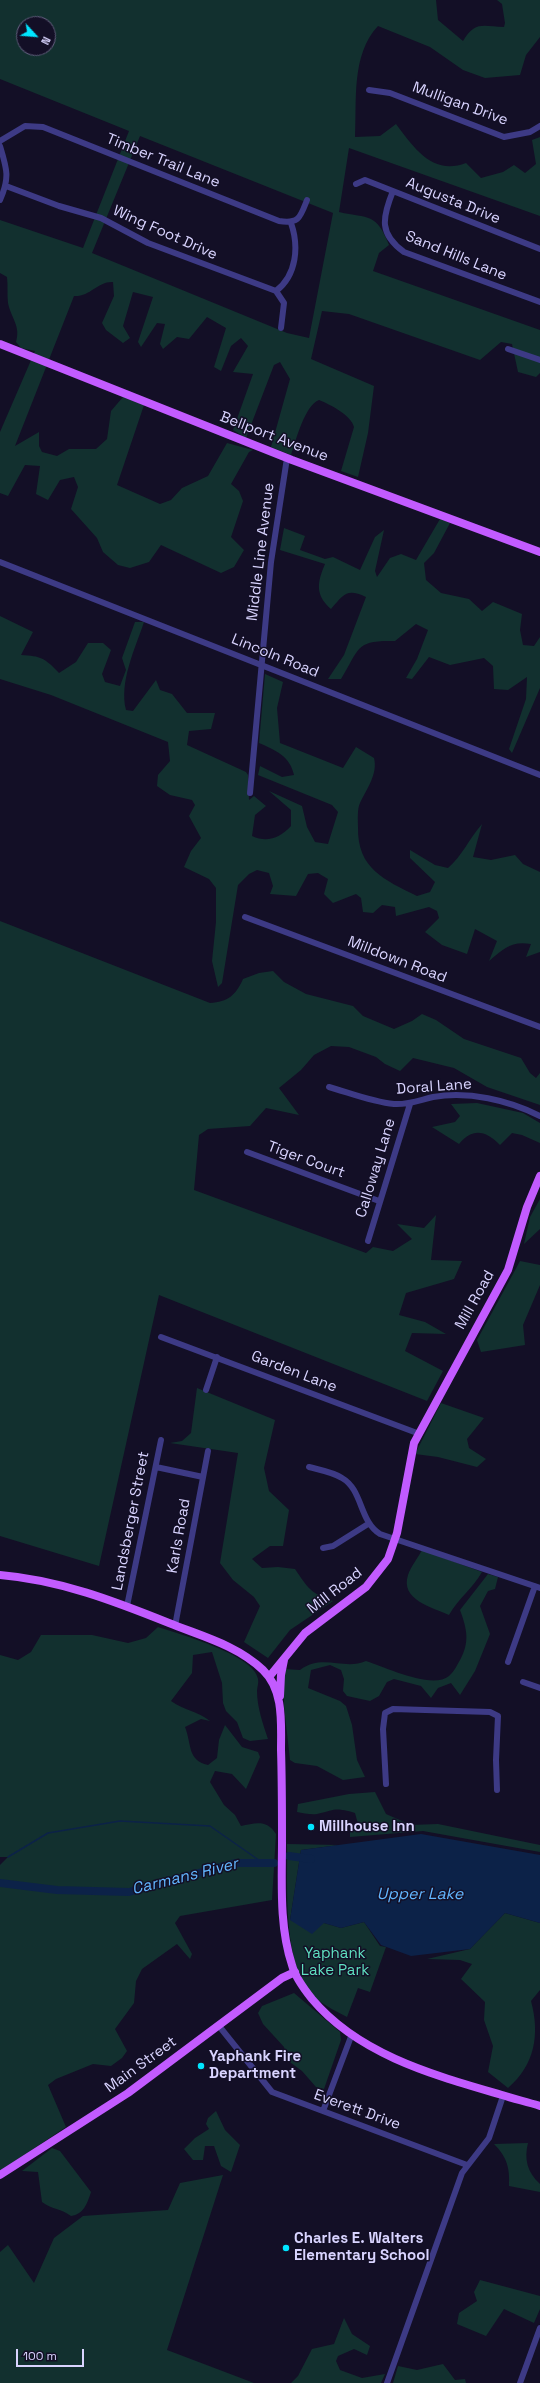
<!DOCTYPE html>
<style>
body{margin:0}
#map{position:relative;width:540px;height:2383px;overflow:hidden;background:#130f26;font-family:"Space Grotesk",sans-serif}
canvas{display:block}
.north{position:absolute;left:16px;top:16px;width:40px;height:40px;box-sizing:border-box;background:#130f26;border:1px solid #625e7d;border-radius:50%;rotate:116deg;font-size:11px;font-weight:700;line-height:16px;text-align:center;color:#d9d4ff}
.north::after{content:'';display:block;margin:auto;width:14px;height:18px;background:#00e5ff;clip-path:polygon(50% 0,100% 100%,50% 72%,0 100%)}
.scale{position:absolute;left:16px;top:2349px;width:68px;height:18px;box-sizing:border-box;border:2px solid #d9d4ff;border-top:0;padding-left:5px;font-size:12px;line-height:14px;white-space:nowrap;color:#d9d4ff;-webkit-text-stroke:3px #130f26;paint-order:stroke}
</style>
<div id="map">
<canvas width="540" height="2383"></canvas>
<div class="north">N</div>
<div class="scale">100 m</div>
</div>
<script>
const ctx = document.querySelector('canvas').getContext('2d');
ctx.lineJoin = 'round';
function paint(path, color) {
  ctx.fillStyle = color;
  ctx.fill(path, 'evenodd');
}
function trace(path, color, width, dash) {
  ctx.strokeStyle = color;
  ctx.lineWidth = width;
  ctx.lineCap = dash ? 'butt' : 'round';
  ctx.setLineDash(dash || []);
  ctx.stroke(path);
}
function write(font, color, halo, rows, align = 'center') {
  ctx.font = font + ' "Space Grotesk",sans-serif';
  ctx.lineWidth = 3;
  ctx.setLineDash([]);
  ctx.textBaseline = 'middle';
  ctx.strokeStyle = halo;
  ctx.fillStyle = color;
  for (const [text, x, y, turn = 0] of rows) {
    ctx.save();
    ctx.translate(x, y);
    ctx.rotate((+turn || 0) * Math.PI / 180);
    ctx.textAlign = isNaN(turn) ? turn : align;
    if (halo) ctx.strokeText(text, 0, 0);
    ctx.fillText(text, 0, 0);
    ctx.restore();
  }
}
paint(new Path2D(`
 M0,0H436L438,20L463,41C475,21 482,26 504,27L505,23L502,4L497,0H540V37L526,55L520,75L485,78L463,70L430,47L378,26C351,55 357,100 355,137L380,136L396,124C414,148 433,176 466,163L481,178L503,172L514,165L525,173L536,164L532,140L540,137V216L349,148L339,212C369,219 376,212 389,245L379,253L373,271L540,330V373L536,377L518,372L512,344L501,342L480,360L349,314L322,311L311,359L374,386L368,433L358,477L341,471L354,427C351,415 331,405 319,400C305,405 296,440 291,455L271,447L290,379L280,362L274,365L246,438L233,430L253,374L233,372L248,346L241,338L231,346L221,371L214,367L226,328L207,317L189,339L177,337L163,349L160,344L165,324L157,323L141,347L138,342L153,297L133,292L123,326L130,338L123,343L106,330L102,323L114,296L113,282C98,281 90,297 74,296L15,446L39,432V446L42,452L57,456L69,449H96L107,439L111,411L123,397L144,405L117,485L160,504L171,500L182,488L208,476L227,443L253,450L249,452L231,484L239,491L243,501L231,537L244,550L234,567L221,573L161,545L149,562L130,568L118,565L103,552L97,538L71,509L78,487L74,477L60,480L48,500L36,494L40,466L25,465L8,496L0,493V432L35,351L21,348L16,342C21,326 11,318 8,303C7,295 8,285 7,277L0,273V220L83,248L129,131L0,79ZM24,24H48V48H24ZM140,136L333,213L309,338L287,333L92,253Z
 M440,519L450,523L434,553L424,563L426,580L441,593L469,599L482,611L493,602L522,614L520,630L523,645L534,646L540,637V688L512,753L509,749L526,699L527,677L508,690L494,689L493,666L484,658L450,665L429,657L412,679L406,678L417,659L428,630L416,624L395,641C355,640 360,648 341,679H328L344,655L366,597C347,588 344,594 331,609C315,595 317,583 325,564L280,550L284,528L305,536L300,550L325,559L333,557L360,570L375,537L384,530L375,571L377,577L390,558L401,554L416,560Z
 M0,616L33,632L21,655C41,656 45,658 59,673L76,662L88,643H103L111,650L102,674L105,682L120,686L126,670L122,658L135,622H144C135,649 119,682 126,710L133,711L156,680L160,690L172,694L187,713H215L211,729L189,731L187,745L246,772L248,775L249,800L254,796L266,806L255,815L252,836C267,843 280,838 291,826V810L269,791L302,806L307,827L315,842L328,844L338,812L332,805L258,775L260,766L282,777L294,775C290,756 275,750 259,743L265,674L283,682L277,708L280,743L343,768L356,747L374,758C378,774 367,788 360,803C357,809 358,820 358,827C357,869 385,880 417,896L430,892L435,882L410,858V850L435,865L448,868C462,856 469,839 482,824L473,857L491,860L515,855L523,864L540,872V952L526,957L531,944C511,941 505,948 489,961L497,941L475,929L467,954L442,945L425,932L439,918L437,911L429,907L396,916L395,907L382,905L373,913L363,912L361,898L356,894L333,903L324,894L328,879L318,873L308,874L296,896L270,894L273,886L269,873L257,870L249,874L238,885L222,983L218,987L212,961L216,922V888L209,879L184,867L191,851L201,838L189,816L195,805L192,800L170,795L157,786L158,775L170,761L168,742L51,695L0,679Z
 M0,921L210,1003C228,1002 236,995 243,979L259,973L273,971L284,982L306,994L353,1006L363,1016L394,1029L412,1021L422,1014L436,1020L464,1039L521,1058L530,1073L536,1078L540,1073V1105L487,1087L454,1068L413,1058L400,1071L385,1064L376,1057L349,1047L331,1046L314,1055L301,1070L279,1088L299,1115L266,1108L250,1126L208,1129L199,1135L194,1190L366,1253L373,1247L393,1251L412,1239L397,1224L424,1228L436,1215L431,1260L462,1261L454,1279L406,1293L399,1315L425,1322L446,1334L412,1333L405,1351L443,1371L427,1401L159,1295L99,1566L0,1536Z
 M477,1103L523,1113L540,1123V1143L522,1135L512,1133L500,1145C486,1131 473,1127 459,1144L432,1127L455,1122L460,1116L451,1104Z
 M540,1199V1229L524,1244L530,1217Z
 M520,1261L540,1265V1285L523,1325L525,1345L481,1352L477,1340Z
 M197,1388L275,1420L264,1468L269,1491L289,1510L283,1546H270L252,1559L262,1568L278,1567L295,1569C308,1588 311,1594 333,1601L290,1630L268,1658L244,1642L260,1606L254,1597L233,1580L220,1563L238,1453L170,1443L182,1441L191,1433Z
 M441,1403L484,1418L467,1439L469,1448L486,1459L477,1467L438,1457L415,1454Z
 M422,1550L482,1572C473,1588 458,1599 449,1615C432,1607 400,1600 408,1575C411,1566 418,1558 422,1550Z
 M488,1574L498,1577L495,1589L488,1591L480,1606L490,1634L475,1671L460,1695L451,1683L438,1688L431,1698L421,1686L394,1679L387,1682L379,1696L370,1701L347,1696L343,1691L344,1679L341,1670L330,1665L311,1670L308,1688L340,1701L346,1706L352,1725L357,1760L365,1777L343,1780L317,1766L295,1763L290,1760L284,1706V1669L300,1670C323,1653 344,1671 366,1661C385,1667 432,1690 449,1676C454,1672 457,1665 460,1660C470,1642 467,1629 460,1610Z
 M158,1627C179,1634 255,1655 258,1679C259,1683 257,1687 257,1691C257,1707 263,1724 268,1739L250,1741L243,1738L237,1722L226,1711L223,1703L222,1683L212,1652L193,1655L192,1673L171,1701C183,1710 198,1711 210,1721L201,1719L185,1727C192,1745 187,1760 208,1765L217,1758L219,1740L225,1725L242,1747L258,1752L260,1757L246,1789L232,1774L215,1771L210,1782L224,1805L235,1815L241,1826C255,1823 267,1819 276,1834L272,1900L180,1916L175,1923L192,1954L190,1959L177,1944L142,1969L136,1981L134,2003L115,2029L127,2051L122,2058L111,2066L93,2064L56,2079L48,2085L66,2127L0,2171V1865L8,1857H0V1655L18,1660L31,1652L41,1635H92L128,1643L146,1638Z
 M375,1792L386,1814L411,1825L438,1824L540,1845V1852L423,1831L350,1837V1830L358,1824L355,1813C334,1807 336,1810 317,1814C311,1815 303,1813 297,1812L298,1804L349,1794Z
 M287,1844L339,1845L301,1850L290,1920L324,1923L341,1928L364,1922L380,1946L386,1947L370,1992L358,1988L347,2017C337,2012 326,2006 318,2000C281,1971 288,1886 287,1844Z
 M505,1913L540,1923V1990L531,2001C540,2034 535,2065 508,2088L488,2072L493,2046L484,2020L485,2002L461,1979L472,1964L460,1960L427,1959L470,1949Z
 M294,1993L340,2032L341,2040L324,2089L316,2087L302,2071L287,2060L284,2047L263,2024L258,2013L262,2006Z
 M216,2111L225,2130L240,2145L231,2172L221,2166L214,2146H205L203,2160H193L184,2149L195,2138L209,2129L206,2124L208,2118Z
 M528,2143C524,2159 527,2172 540,2184V2192L509,2186C510,2168 507,2157 494,2144Z
 M52,2148L60,2151L91,2192C87,2204 84,2214 71,2216C62,2209 51,2209 42,2202L38,2172L22,2171Z
 M223,2175L167,2350L254,2383H0V2252L8,2245L34,2283L54,2238L83,2216L168,2210L180,2183Z
 M480,2280L540,2296V2309L534,2323L504,2309L486,2336L457,2324L459,2313L477,2301L474,2292Z
 M344,2318L352,2334L370,2346L367,2355L354,2349L338,2356L336,2361L340,2370L362,2378L385,2374L381,2383H291L298,2376L312,2349L334,2344Z
 M443,2364L455,2380L465,2379L466,2383H393L398,2366L417,2370Z`), '#12302f');
paint(new Path2D(`
 M421,1834L540,1855V1923L505,1913L470,1949L411,1956L381,1945L364,1922L341,1928L324,1923L312,1934L290,1920L301,1850Z`), '#0c2248');
trace(new Path2D(`
 M8,1857L48,1833L120,1821L210,1826L263,1863`), '#0c2248', 1.5);
trace(new Path2D(`
 M289,1856L311,1859
 M0,1883L57,1890L129,1892L235,1863H274`), '#0c2248', 8);
trace(new Path2D(`
 M369,90L390,93L504,137L530,132L540,126
 M0,141L25,126L43,127L279,221C299,224 300,218 307,200
 M0,146C7,169 10,178 0,200
 M356,184L365,180L540,249
 M6,186L59,206L101,218L148,243L276,291L284,303L281,328
 M393,191C382,218 379,234 404,252L540,302
 M276,291C297,275 299,246 291,223
 M508,349L540,360
 M0,562L540,775
 M250,793L271,562L287,458
 M245,917L540,1027
 M329,1087C350,1093 372,1102 394,1104C408,1105 420,1100 433,1097C469,1091 508,1100 540,1116
 M247,1152L379,1201
 M368,1241L410,1104
 M161,1337L417,1433
 M206,1390L217,1357
 M156,1467L203,1477
 M309,1467C320,1470 333,1472 342,1478C363,1490 359,1521 380,1534L540,1588
 M323,1548L333,1546L368,1524
 M127,1606L161,1440
 M175,1626L208,1451
 M508,1662L535,1586
 M523,1682L540,1688
 M386,1784L383,1729L385,1713L393,1709L490,1712L498,1716L496,1760L497,1790
 M219,2026L272,2092L467,2165
 M323,2111L352,2034
 M387,2383L462,2173L489,2138L503,2096
 M520,2383L540,2328`), '#3d3a85', 6);
trace(new Path2D(`
 M0,344L292,460L540,552
 M0,1575C60,1580 114,1601 169,1623C201,1636 237,1645 263,1670C284,1690 281,1723 281,1750C282,1780 282,1811 282,1842C282,1882 279,1926 292,1965C295,1977 304,1989 312,1999C359,2055 434,2075 502,2095C514,2099 528,2102 540,2106
 M269,1677L305,1633L366,1587L388,1559L397,1533L414,1443L508,1270L527,1207L540,1176
 M280,1696L281,1675L284,1660
 M0,2175L128,2093L282,1978L295,1972`), '#c25bff', 8);
for (const [x, y, r, color] of [
 [311,1827,4,"#00e5ff"],
 [201,2066,4,"#00e5ff"],
 [286,2248,4,"#00e5ff"]
]) {
  const dot = new Path2D();
  dot.arc(x, y, r, 0, 2 * Math.PI);
  ctx.fillStyle = color;
  ctx.fill(dot);
  trace(dot, '#130f26', 1.5);
}
write('15px', '#d9d4ff', '#130f26', [
 ["Mulligan Drive",460,104,20],
 ["Timber Trail Lane",163,161,22],
 ["Augusta Drive",453,201,22],
 ["Wing Foot Drive",165,233,24],
 ["Sand Hills Lane",456,256,22],
 ["Bellport Avenue",274,437,21],
 ["Middle Line Avenue",261,552,-83],
 ["Lincoln Road",275,656,22],
 ["Milldown Road",397,960,21],
 ["Doral Lane",434,1087,-4],
 ["Tiger Court",306,1160,20],
 ["Calloway Lane",376,1168,-73],
 ["Mill Road",475,1300,-61],
 ["Garden Lane",294,1372,21],
 ["Landsberger Street",131,1521,-79],
 ["Karls Road",179,1536,-80],
 ["Mill Road",335,1591,-38],
 ["Main Street",141,2065,-36],
 ["Everett Drive",357,2110,20]
]);
write('bold 15px', '#d9d4ff', '#130f26', [
 ["Millhouse Inn",319,1827],
 ["Yaphank Fire",209,2057],
 ["Department",209,2074],
 ["Charles E. Walters",294,2239],
 ["Elementary School",294,2256]
], 'left');
write('15px', '#5fe0c0', '#130f26', [
 ["Yaphank",335,1954],
 ["Lake Park",335,1971]
]);
write('italic 16px', '#62b6ff', '#130f26', [
 ["Carmans River",185,1877,-14],
 ["Upper Lake",420,1895]
]);
</script>
